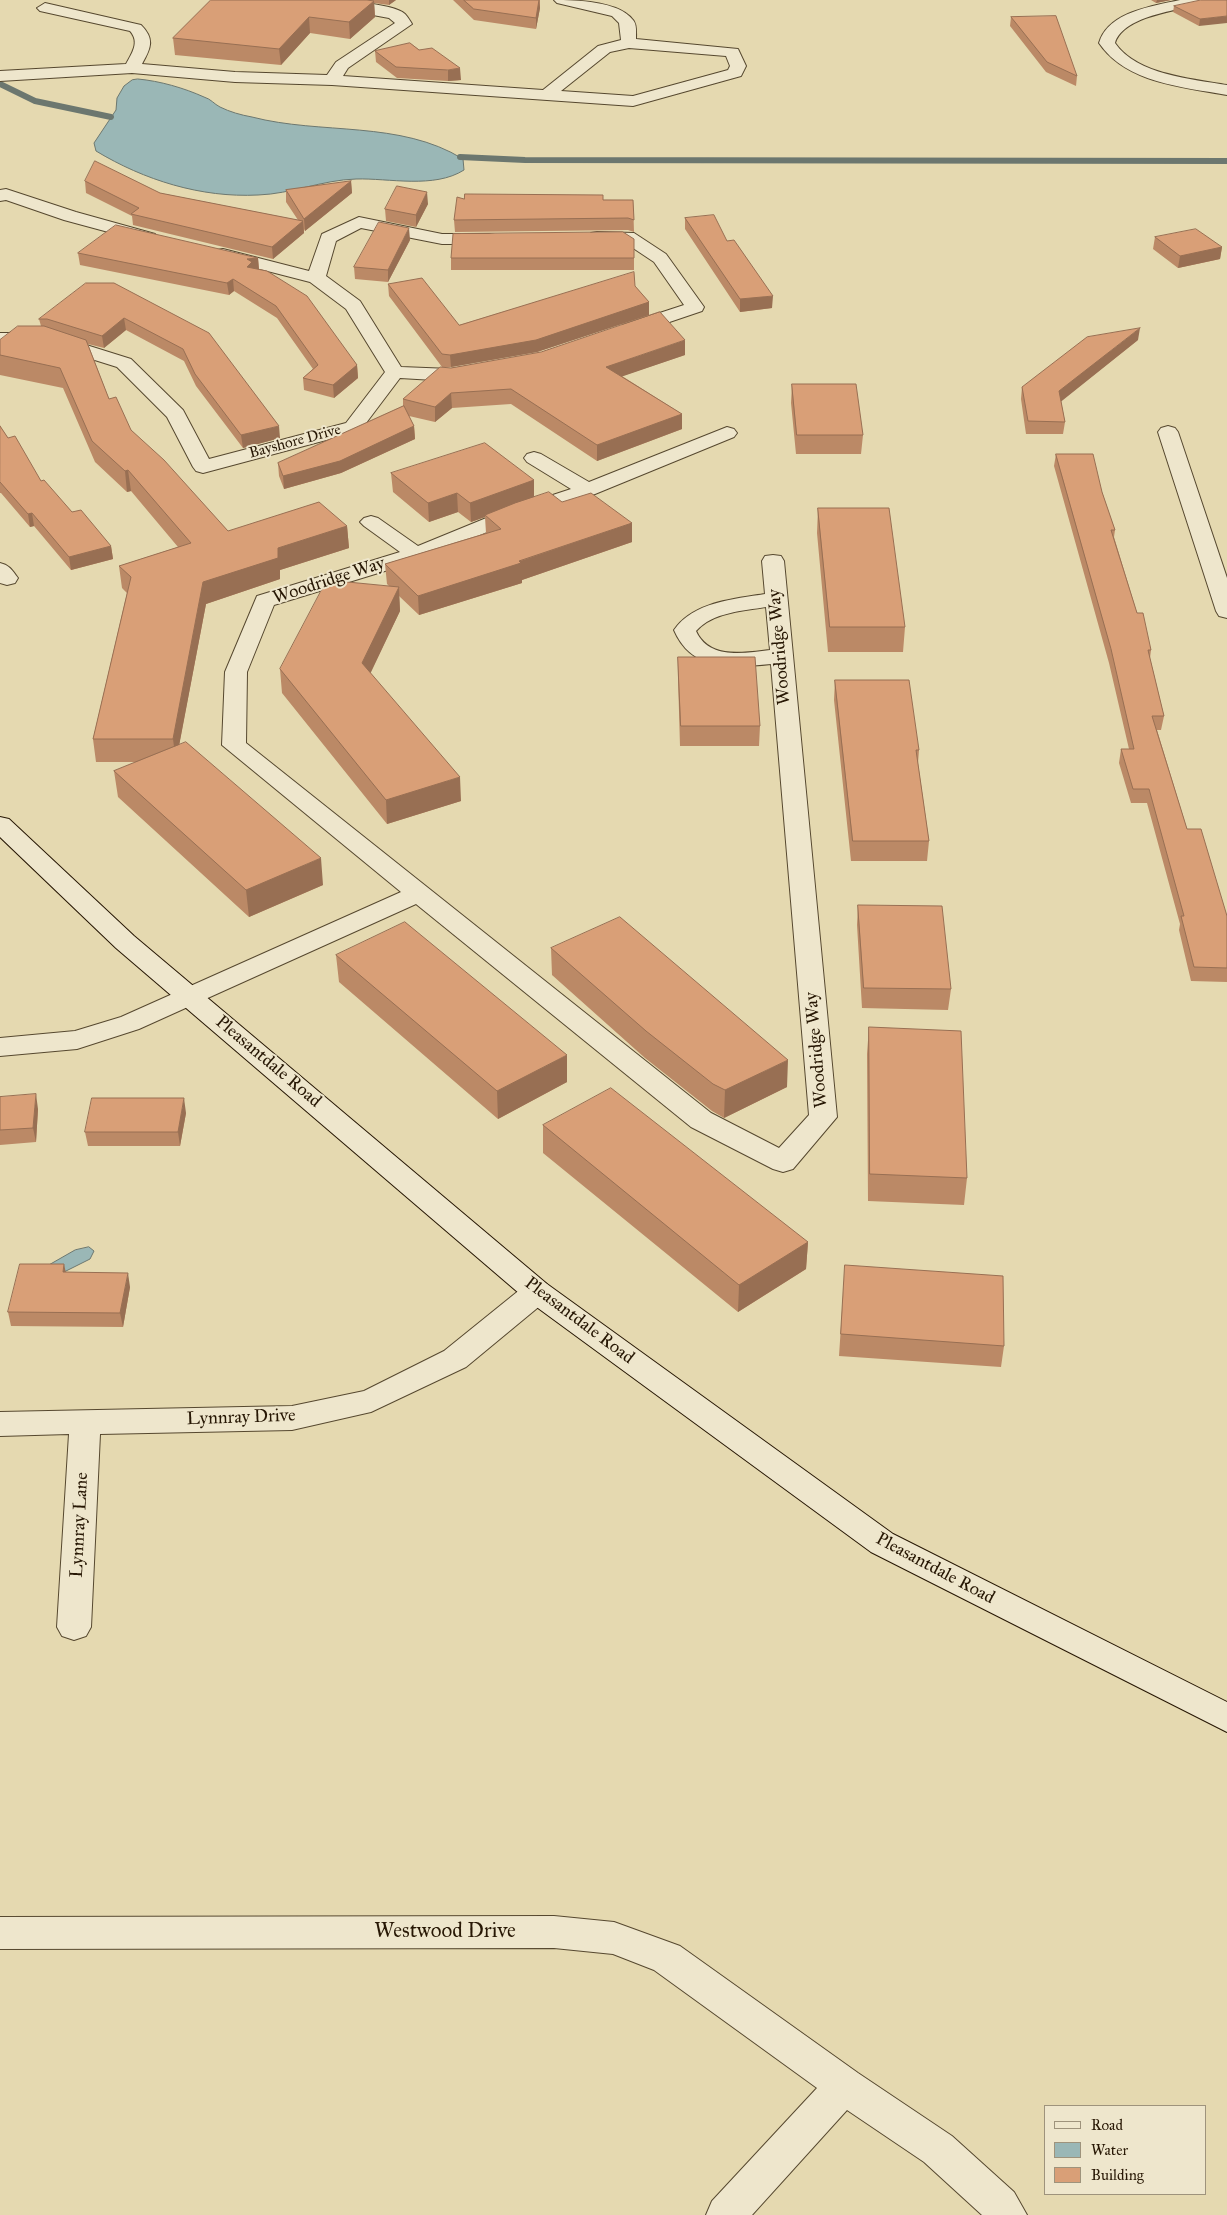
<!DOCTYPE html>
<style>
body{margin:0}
#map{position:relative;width:1227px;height:2215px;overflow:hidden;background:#e5d9b0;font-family:"IM FELL Great Primer",serif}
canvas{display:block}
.legend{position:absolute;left:1044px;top:2105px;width:162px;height:90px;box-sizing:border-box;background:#eee6cc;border:1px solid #9e937c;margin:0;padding:6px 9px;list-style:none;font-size:15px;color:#271704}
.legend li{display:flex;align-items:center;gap:10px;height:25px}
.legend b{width:25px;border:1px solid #9e937c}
</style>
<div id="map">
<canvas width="1227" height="2215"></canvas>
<ul class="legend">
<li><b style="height:6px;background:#eee6cc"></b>Road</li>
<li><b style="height:14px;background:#9ab7b6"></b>Water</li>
<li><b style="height:14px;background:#d99f77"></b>Building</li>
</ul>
</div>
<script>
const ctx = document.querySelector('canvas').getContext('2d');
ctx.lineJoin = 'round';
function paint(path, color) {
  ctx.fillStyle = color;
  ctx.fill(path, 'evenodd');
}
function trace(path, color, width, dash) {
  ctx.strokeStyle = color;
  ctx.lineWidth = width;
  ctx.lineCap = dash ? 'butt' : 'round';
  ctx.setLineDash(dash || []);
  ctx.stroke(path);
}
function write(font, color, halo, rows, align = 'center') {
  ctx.font = font + ' "IM FELL Great Primer",serif';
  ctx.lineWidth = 4;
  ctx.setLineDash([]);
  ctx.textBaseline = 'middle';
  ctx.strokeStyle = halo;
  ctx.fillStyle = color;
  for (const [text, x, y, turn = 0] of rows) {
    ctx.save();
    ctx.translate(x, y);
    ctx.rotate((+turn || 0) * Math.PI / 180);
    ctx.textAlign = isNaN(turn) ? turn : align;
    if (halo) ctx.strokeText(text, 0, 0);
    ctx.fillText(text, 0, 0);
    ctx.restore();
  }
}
const water = new Path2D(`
 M138,79C160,81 184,88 204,97C211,99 214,104 220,107C230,112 241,115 252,117C321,135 400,120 463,159L464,170C434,189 389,178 356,179C322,180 291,194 258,195C201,198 144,180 96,151L94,143L116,110L117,98L124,86L132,80Z
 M89,1247L94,1251L90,1259L64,1272L47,1266L75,1250Z`);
paint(water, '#9ab7b6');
trace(water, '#6c776f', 1);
trace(new Path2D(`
 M0,84L35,101L111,117
 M460,157L525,160L1227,161`), '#6c776f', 6);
const minor = new Path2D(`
 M311,0C330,0 392,2 405,14C408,17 410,21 412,24L348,68L343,76L543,90L598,46L621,40L619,23L612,16L557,3L554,0C576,0 619,1 633,20C637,24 636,33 636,39L738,49L746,66L741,76L633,106L332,85L235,82L132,73L0,81V71L126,64C132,53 140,42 130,31L40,11L37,8L45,3L141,25C155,39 151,48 142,64L235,72L327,75L336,62L395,23L389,18L319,5ZM629,48L726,56L730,66L728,70L633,96L561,91L610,52Z
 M1180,0H1211L1208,3C1184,9 1123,15 1115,43C1137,75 1192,79 1227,85V95C1183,87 1126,83 1099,43C1108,12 1152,6 1180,0Z
 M6,189L76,212L155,234L158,238L155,242L149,243L64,220L6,200L0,201V190Z
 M359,217L442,234H489L495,235L498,239L495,243L489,244H442L361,228L336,241L326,276L360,301L401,367L451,369L470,366L477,368L480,372L477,376L451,381L400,378L360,431L203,473L196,471L193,467L167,417L117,367L47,345H0V333H48L131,359L183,410L209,459L346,423L385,372L346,309L310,282L217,258L214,254L217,250L223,249L309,271L322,234Z
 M597,232L634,233L666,254L704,307L702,311L637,333H623L621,329L623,325L684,305L654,262L624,242L591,241L588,237L591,233Z
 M1168,426L1175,428L1178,432L1227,578V618L1219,616L1216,611L1158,432L1161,428Z
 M727,427L734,429L737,433L734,437L595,494L515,520L424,559L274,605L247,672L246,743L711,1113L779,1148L809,1115L771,664C732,668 692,672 674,630C693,602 734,599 765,594L762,561L765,556L773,555L781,556L784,561L837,1117L793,1169L783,1172L773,1169L691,1127L416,904L139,1029L77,1049L0,1056V1038L75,1031L121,1017L401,892L222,745L225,672L257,596L400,552L364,526L360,522L364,518L371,516L378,518L418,546L501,512L571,489L527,462L524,458L527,454L534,452L541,454L589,482ZM766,607L770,650C744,653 709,660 696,631C713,612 743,611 766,607Z
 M0,563C9,565 12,570 18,578L15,583L7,585L0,583Z
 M537,1281L547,1284L552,1292L547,1300L466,1367L371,1412L292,1430L100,1434L91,1627L86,1636L74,1640L62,1636L57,1627L69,1434L0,1436V1412L292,1406L364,1391L444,1351L527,1284Z
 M554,1916L614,1922L680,1946L858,2073L952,2136L1014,2192L1027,2215H982L924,2162L847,2110L752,2215H706L712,2201L817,2088L654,1970L613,1954L554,1948L0,1949V1917Z`);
const secondary = new Path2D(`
 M0,817L9,819L134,936L547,1284L893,1534L1227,1702V1732L871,1552L527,1300L116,948L0,837Z`);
trace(minor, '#56482f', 2);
trace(secondary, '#271704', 2);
paint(minor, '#eee6cc');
paint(secondary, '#eee6cc');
paint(new Path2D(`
 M211,0H396L389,5L374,3L375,17L350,39L310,33L281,65L175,55L173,38Z
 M453,0H540V8L536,29L474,20Z
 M1151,0H1171L1156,3Z
 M1227,0L1199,26L1173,12L1174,6Z
 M1011,17L1077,76L1076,86L1046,72L1010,26Z
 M410,43L461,80L448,81L397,78L376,62L375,51Z
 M85,181L160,193L298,220L286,202V190L351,181L352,193L305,231L304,229V233L273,259L133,225L132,216L86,193Z
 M464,199L633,200L634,232L628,230L455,232L454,220Z
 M428,204L416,227L386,221L385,209Z
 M685,218L727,241L772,308L740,312L685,229Z
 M1155,237L1222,247L1220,259L1178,268L1153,249Z
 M634,239V270H451V258Z
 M410,240L388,282L355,279L354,267Z
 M78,253L258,258L259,270L357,365L358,378L334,398L304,390L303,378L313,369L277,318L234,291L229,295L80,265Z
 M114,283L280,438L243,448L196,386L184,361L126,330L104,348L88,344L109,399L131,430L228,531L347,526L349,548L280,570V579L206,604L179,745L323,885L249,917L118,797L114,771L136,762H96L93,739L127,593L122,588L119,566L178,547L131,491L127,492L95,462L63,388L0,375V340L41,326L39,319Z
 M388,284L459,325L635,286L649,302V315L537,352L451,367H442L389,296Z
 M1138,340L1061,401L1065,422L1063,434H1026L1021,399L1022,387Z
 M685,355L622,376L682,414V429L597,461L511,404L452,408L435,422L409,416L414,426L415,439L341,473L284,489L279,476L278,463L403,406V399L451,368Z
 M792,384L863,435L861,454H796L791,403Z
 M0,426L8,438L41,481L72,512L111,546L113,559L71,570L34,526L30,527L1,493H0Z
 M1056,454L1102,492L1115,530L1114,537L1137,613L1151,650L1150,658L1164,716L1161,730H1157L1187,829L1227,916V982L1191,981L1179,930L1180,924L1147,803H1131L1119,763L1121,749H1129L1109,663L1054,466Z
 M391,473L534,480V497L562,502L632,523V542L522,580V583L419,615L399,596L400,611L370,673L461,801L387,824L282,693L280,669L389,586L387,584L385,564L486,533L485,517L471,522L458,512L429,522L393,492Z
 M818,508L905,627L903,652H828L817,533Z
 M678,657L760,726L759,746H680L678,677Z
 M835,680L919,750L918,763L929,841L927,861H851L834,700Z
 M858,905L951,989L948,1010L862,1008L857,925Z
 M551,948L787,1087L724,1118L712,1111L645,1058L552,975Z
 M336,955L567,1082L498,1119L339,982Z
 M869,1027L967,1178L964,1205L868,1201L867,1054Z
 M0,1097L38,1109L36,1142L0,1145Z
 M186,1113L180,1146H88L85,1132Z
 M543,1125L808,1242L806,1269L738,1312L543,1153Z
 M845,1265L1004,1346L1001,1367L839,1356Z
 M130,1287L123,1327L11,1326L8,1312Z`), '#bb8966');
paint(new Path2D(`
 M389,0H396L389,5Z
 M539,0L540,8L536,29V18Z
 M1157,0H1171L1156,3Z
 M374,1L375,17L350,39L349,22Z
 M1227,16V23L1199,26L1200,19Z
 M309,17L310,33L281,65L279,49Z
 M460,68L461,80L448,81V70Z
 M351,181L352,193L305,231L304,219Z
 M427,192L428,204L416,227V215Z
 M303,221L304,233L273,259L272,247Z
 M409,228L410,240L388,282V270Z
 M1222,247L1220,259L1178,268L1180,256Z
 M258,258L259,270L248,279L247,259Z
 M233,279L234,291L229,295L227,283Z
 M773,296L772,308L740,312V299Z
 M649,302V315L537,352L451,367L450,355Z
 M124,318L126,330L104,348L102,336Z
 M1140,328L1138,340L1058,404L1059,391Z
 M685,340V355L606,382V367Z
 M357,365L358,378L334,398L333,385Z
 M451,393L452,408L435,422V407Z
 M682,414V429L597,461V445Z
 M279,426L280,438L243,448L241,435Z
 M414,426L415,439L341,473L284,489L283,476Z
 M128,470L131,491L127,492L125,471Z
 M534,480V499L485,515V517L471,522L470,503Z
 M457,493L458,512L429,522L428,503Z
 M32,513L34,526L30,527L28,514Z
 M632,523V542L522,580V583L419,615L418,596Z
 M347,526L349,548L280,570V579L206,604L176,762L173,739L203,582L278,548Z
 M111,546L113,559L71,570L69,557Z
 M399,587L400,611L364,687L362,663Z
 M460,777L461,801L387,824L386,800Z
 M321,858L323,885L249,917L246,890Z
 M567,1055V1082L498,1119L497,1091Z
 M788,1060L787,1087L724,1118L725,1090Z
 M36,1094L38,1109L36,1142L33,1128Z
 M184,1098L186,1113L180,1146L178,1132Z
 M808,1242L806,1269L738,1312L739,1285Z
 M64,1264L67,1278L63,1272Z
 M128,1273L130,1287L123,1327L120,1313Z`), '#986f53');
const building = new Path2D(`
 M211,0H367L374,1L349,22L309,17L279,49L173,38Z
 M464,0H539L536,18L474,9Z
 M1201,0H1227V16L1200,19L1174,6Z
 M1056,16L1077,76L1047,62L1011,17Z
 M410,43L419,50L432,48L460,68L448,70L396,67L375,51Z
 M95,161L160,193L303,221L272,247L131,214L139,208L85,181Z
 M351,181L304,219L286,190Z
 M397,186L427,192L416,215L385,209Z
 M465,194L603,195V200H633L634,220L628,218L454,220L457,197L464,199Z
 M714,215L727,241L734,240L773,296L740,299L685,218Z
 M379,222L409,228L388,270L354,267Z
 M116,225L258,258L247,259L252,262L247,267L267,271L307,296L357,365L333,385L303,378L318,365L276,306L233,279L227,283L78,253Z
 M1196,229L1222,247L1180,256L1155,237Z
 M623,232L634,239V258H451L453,234Z
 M634,272L635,286L649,302L536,340L450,355L442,354L388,284L422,278L459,325Z
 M86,283H114L209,333L279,426L241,435L195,374L183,349L124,318L102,336L47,319H39Z
 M660,312L685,340L606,367L682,414L597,445L511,389L451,393L435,407L403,399L440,367L451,368L541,352Z
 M18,326H44L86,340L109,399L116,397L131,430L164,460L228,531L319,502L347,526L278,548V558L203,582L173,739H93L131,577L119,566L191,543L128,470L125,471L92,441L60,368L0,355V340Z
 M1140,328L1059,391L1065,422L1028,421L1022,387L1087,337Z
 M792,384H856L863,435H797Z
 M404,406L414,426L340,461L283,476L278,463Z
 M0,426L8,438L15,436L41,481L44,480L72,512L81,510L111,546L69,557L32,513L28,514L0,482Z
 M485,443L534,480L470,503L457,493L428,503L391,473Z
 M1056,454H1093L1102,492L1115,530H1111L1137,613H1143L1151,650H1148L1164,716H1152L1187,829H1201L1227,916V968L1194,967L1181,916H1184L1149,789H1133L1121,749H1134L1111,649Z
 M549,492L562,502L591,493L632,523L519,561L521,563L418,596L385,564L501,529L485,515L515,503Z
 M818,508H889L905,627H830Z
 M327,580L399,587L362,663L460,777L386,800L280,669Z
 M678,657H755L760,726H681Z
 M835,680H909L919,750H916L929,841H853Z
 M186,742L321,858L246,890L114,771Z
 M858,905L942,906L951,989L864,988Z
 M620,917L788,1060L725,1090L713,1084L646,1031L551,948Z
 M405,922L567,1055L497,1091L336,955Z
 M869,1027L961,1031L967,1178L870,1174Z
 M611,1088L808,1242L739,1285L543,1125Z
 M36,1094L33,1128L0,1130V1097Z
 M92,1098H184L178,1132H85Z
 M20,1264H64L63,1272L128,1273L120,1313L8,1312Z
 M845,1265L1003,1276L1004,1346L841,1334Z`);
paint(building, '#d99f77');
trace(building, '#986f53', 1);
write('15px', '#271704', '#eee6cc', [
 ["Bayshore Drive",295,442,-15]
]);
write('18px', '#271704', '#eee6cc', [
 ["Woodridge Way",329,581,-18],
 ["Woodridge Way",780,647,-95],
 ["Woodridge Way",817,1050,-95],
 ["Pleasantdale Road",268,1062,40],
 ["Pleasantdale Road",579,1321,37],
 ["Lynnray Drive",241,1418,-2],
 ["Lynnray Lane",80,1525,-87],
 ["Pleasantdale Road",935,1569,28]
]);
write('21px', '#271704', '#eee6cc', [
 ["Westwood Drive",445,1932]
]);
</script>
